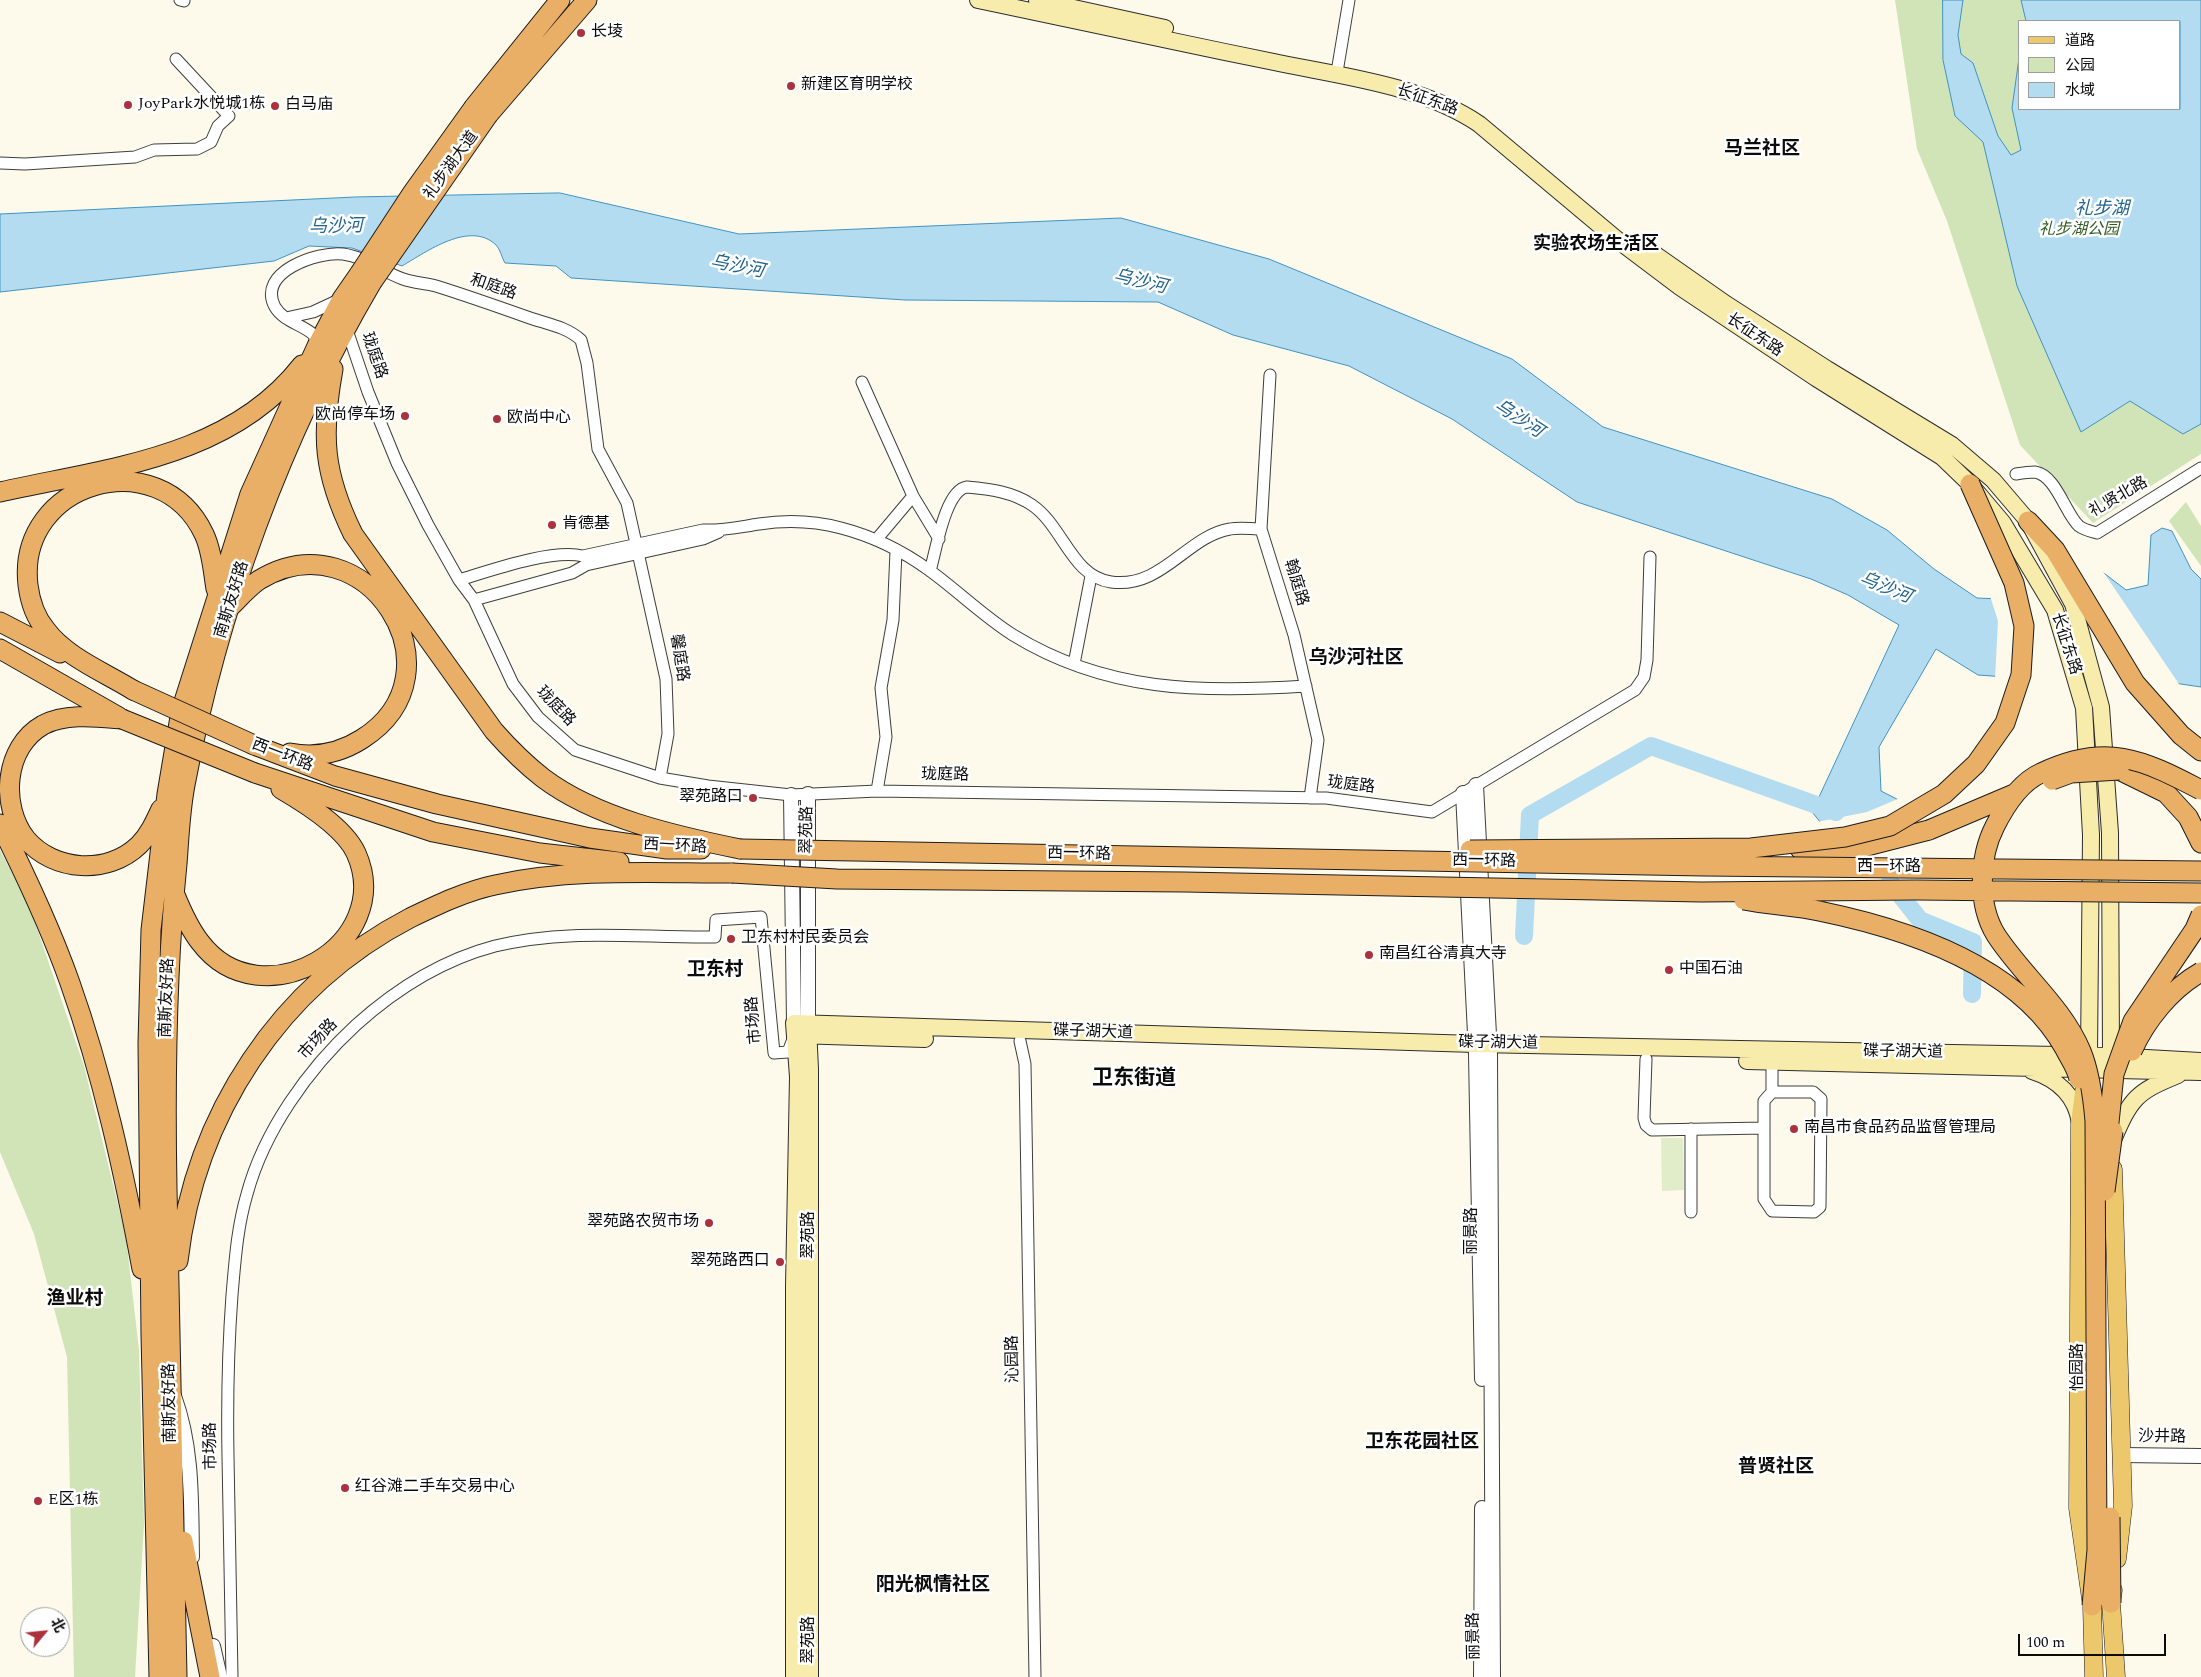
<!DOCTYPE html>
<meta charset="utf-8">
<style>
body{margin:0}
#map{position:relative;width:2201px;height:1677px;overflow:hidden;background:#fdf9eb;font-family:Spectral,"Noto Sans SC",serif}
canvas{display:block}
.legend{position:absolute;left:2018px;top:20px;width:162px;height:90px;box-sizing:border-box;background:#fff;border:1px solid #9d9d9d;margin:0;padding:6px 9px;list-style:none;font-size:15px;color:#0b0b0b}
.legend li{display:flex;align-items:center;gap:10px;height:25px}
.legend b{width:25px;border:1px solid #9d9d9d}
.north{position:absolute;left:20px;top:1607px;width:50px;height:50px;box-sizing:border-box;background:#fff;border:1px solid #9d9d9d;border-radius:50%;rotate:62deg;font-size:14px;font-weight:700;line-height:20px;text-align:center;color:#0b0b0b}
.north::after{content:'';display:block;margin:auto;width:18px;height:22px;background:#ad313c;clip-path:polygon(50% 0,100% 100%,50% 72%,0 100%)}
.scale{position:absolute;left:2018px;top:1634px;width:148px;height:22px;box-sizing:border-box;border:2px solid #0b0b0b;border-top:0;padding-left:6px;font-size:15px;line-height:18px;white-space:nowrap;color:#0b0b0b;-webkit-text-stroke:4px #fff;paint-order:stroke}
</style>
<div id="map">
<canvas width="2201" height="1677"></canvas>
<ul class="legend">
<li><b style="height:6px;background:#ecc76c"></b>道路</li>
<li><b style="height:14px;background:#d1e4b8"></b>公园</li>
<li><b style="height:14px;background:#b4dcf0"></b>水域</li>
</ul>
<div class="north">北</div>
<div class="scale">100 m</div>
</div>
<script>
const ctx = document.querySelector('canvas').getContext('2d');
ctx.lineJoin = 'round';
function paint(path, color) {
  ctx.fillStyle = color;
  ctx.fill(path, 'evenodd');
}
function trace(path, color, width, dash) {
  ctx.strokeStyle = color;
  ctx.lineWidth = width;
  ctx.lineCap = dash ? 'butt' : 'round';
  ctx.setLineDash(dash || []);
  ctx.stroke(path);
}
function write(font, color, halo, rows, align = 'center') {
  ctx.font = font + ' Spectral,"Noto Sans SC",serif';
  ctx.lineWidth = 5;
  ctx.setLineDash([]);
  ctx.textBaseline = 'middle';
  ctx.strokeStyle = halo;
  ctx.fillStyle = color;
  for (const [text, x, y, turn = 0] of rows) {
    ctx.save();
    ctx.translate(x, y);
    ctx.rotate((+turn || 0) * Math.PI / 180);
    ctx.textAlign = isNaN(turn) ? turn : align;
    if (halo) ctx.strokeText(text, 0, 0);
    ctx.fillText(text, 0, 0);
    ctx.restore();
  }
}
paint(new Path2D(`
 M1895,0H2201V454L2093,523L2020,445L1947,221L1917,149ZM2020,21H2180V109H2020Z
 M2186,502L2201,526V566L2169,521Z
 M0,850L29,905L84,1066L126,1237L139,1350L144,1524L135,1677H74L67,1357L34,1234L0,1152Z`), '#d1e4b8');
paint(new Path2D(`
 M1661,1138H1683L1684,1190L1662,1191Z`), '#e1ecc9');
const water = new Path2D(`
 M1943,0H1963L1958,35L1961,54L1973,63L1998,136L2011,155L2021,150L2012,108L2020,51V109H2180V21H2026L2021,0H2201V424L2183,434L2130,401L2081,432L2017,286L1983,142L1955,116L1943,60Z
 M560,193L739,234L1121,218L1269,259L1512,359L1603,427L1832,499L1887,530L1934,569L1977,598L2000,599L2096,567L2126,590L2148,585L2151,535L2162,528L2172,531L2191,569L2201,579V687L2174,683L2046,680L1978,675L1936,649L1879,747L1881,791L1930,816L1886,902L1812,812L1899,625L1848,595L1811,579L1577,502L1452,419L1349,366L1233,335L1158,302L905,300L571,278L556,266L505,263C502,258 500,249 496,245C470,220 426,252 402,266L352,248L309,246L274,261L0,292V214L355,197Z`);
paint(water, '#b4dcf0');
trace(water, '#4293c0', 1);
paint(new Path2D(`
 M2095,565L2100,567L2181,687L2148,684L2104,687L1995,679L1998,621L1990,596L2000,597Z
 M1900,798L1931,813L1932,817L1888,903L1885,904L1817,822L1867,812Z`), '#fdf9eb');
trace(new Path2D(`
 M1890,882L1920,920L1973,942L1972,994
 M1524,936L1530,815L1651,746L1836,812`), '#b4dcf0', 18);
const minor = new Path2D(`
 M180,0L184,1
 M1338,66L1349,0
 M0,163L25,164L135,157L154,150L197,149L211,142L218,126L229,116L176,59
 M286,318L313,312L341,299
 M346,327L368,392L397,463L428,525L459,580L474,600L513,684L538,717L575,750L660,778L708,786L791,795L877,791L1326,798L1432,812L1635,690L1644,677L1647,660L1650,557
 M317,346L314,335C302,324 284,322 275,307C256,272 318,251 343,254C365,257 383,272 403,279C414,283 425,283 436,286C468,296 499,307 530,318C548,324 567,327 581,340L587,363L598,449L627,503L666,679L668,734L660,778
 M1270,375L1261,529L1294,635L1318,740L1310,798
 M862,382L913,496L939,539
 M2016,474C2022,473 2029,472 2035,472C2056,475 2066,515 2079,526C2084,530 2090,531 2097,533L2201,468
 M876,540L913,496
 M930,571C936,551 945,490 967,487C990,489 1013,492 1032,505C1063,526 1072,577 1111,582C1162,589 1187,536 1230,529C1240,527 1251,529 1261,529
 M459,580C492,570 551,549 583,556L703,530C722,531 739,527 759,524C785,520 815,521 841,528C872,536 904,552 929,570C958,591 983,616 1013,635C1106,692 1201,693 1306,686
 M474,600L572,573L586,565L703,539L719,532
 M1074,664L1091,576
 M877,791L886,737L881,688L893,620L896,551
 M1020,1041L1025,1064L1035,1677
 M1646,1059L1644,1118L1646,1125L1652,1130L1764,1128
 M1772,1092L1764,1101V1199L1772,1211L1814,1212L1820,1207L1821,1099L1813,1092H1772V1062
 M1691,1212V1129
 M232,1677C231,1603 229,1530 228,1456C227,1402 228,1350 232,1295C235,1261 237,1228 247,1194C264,1131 308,1069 356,1025C397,988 442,960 495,946C570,928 638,938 715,937L716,920L761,917L774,1053L788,1052L793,1039`);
const tertiary = new Path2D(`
 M1476,785L1490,1054L1493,1677
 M1463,793L1476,1054L1482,1379
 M791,795L794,1023
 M808,1024V794
 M174,1396C193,1448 191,1502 192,1557
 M2122,1455L2201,1456
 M213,1646L220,1677
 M1481,1677L1482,1508`);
const secondary = new Path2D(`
 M978,0C1076,21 1175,42 1274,62C1340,76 1422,85 1479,124L1615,238L1680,287L1816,378L1942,457L1970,484L2003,523L2055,610L2084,708L2091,835L2089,1056
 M1037,0L1165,28
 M1646,248L1726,304L1827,369L1952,445L1993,480L2028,521L2073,604L2101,707L2110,833L2111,1056
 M808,1027L810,1069V1677
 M795,1035L925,1039
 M1747,1061L2201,1072
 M2032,1071C2057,1079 2076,1096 2080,1123
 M2113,1140C2131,1098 2136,1092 2178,1075
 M794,1677V1286L798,1077L794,1023L1475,1044L2111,1056L2201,1061`);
const primary = new Path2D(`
 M2086,1077L2080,1124L2078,1508L2092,1606L2094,1677
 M2113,1169L2123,1506L2117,1559
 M2113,1590L2111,1603L2116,1677`);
const trunk = new Path2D(`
 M474,107L560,0
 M488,115L587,0
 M333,369C321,435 323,473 353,534L494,731C509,748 525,764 543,778C596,818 676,836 740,849
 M0,492C107,468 230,458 302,365
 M2028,521L2055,550L2135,683L2181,735L2201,751
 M231,606C240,597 249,587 259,580C365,515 468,672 362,739C340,753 316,758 290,753
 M0,622L60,653
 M0,649L119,717
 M133,690C104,672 66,657 46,630C35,617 30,601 28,585C16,482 159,440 204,534C212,551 213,571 216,589
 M122,719C97,717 66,713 43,725C4,747 0,806 26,839C54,872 108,875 139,845C149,835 155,822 161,809
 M254,745L335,776L437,804L590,838L667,849H701
 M2119,770L2166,793L2188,817L2201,843
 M255,773L433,832L540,853L619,862
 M0,824C26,876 51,929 70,983C103,1076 124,1173 142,1269
 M1800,849H1855L1929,830
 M175,895C182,912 189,928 200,942C261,1023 397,944 356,853C344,827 305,803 281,789
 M178,1261C195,1115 279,986 410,918C437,905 466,891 495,885C572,868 653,873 732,873
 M183,1541L210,1677
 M159,1677L151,1334L148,1043L151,930L167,794L181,711L250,494L317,346L342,299L360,273
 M177,1677C173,1514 169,1351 167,1188C165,1080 166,972 177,864C179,838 180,811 185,785C218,609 281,437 372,282`);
trace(minor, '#3e3e3e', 13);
trace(tertiary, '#3e3e3e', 16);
trace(secondary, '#2d2d2d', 18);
trace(primary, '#1c1c1c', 19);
trace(trunk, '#1c1c1c', 21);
trace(minor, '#fff', 11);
trace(tertiary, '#fff', 14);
trace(secondary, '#f7ecac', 16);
trace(primary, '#ecc76c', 18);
trace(trunk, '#eaaf66', 19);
const trunkBridge = new Path2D(`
 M360,273L413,192L474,107
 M372,282L488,115
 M133,690L254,745
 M122,719L255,773
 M2052,780L2071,773L2119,770
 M1929,830L2014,794
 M740,849L1704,866L2201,871
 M1470,850L1751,848L1845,837L1890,826L1944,794L1976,764L2005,723L2021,675L2024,626L2014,583L1970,484
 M732,873L837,879L1184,882L1701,892L1916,890L2201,893
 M1744,900C1769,905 1795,906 1819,911C1907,929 2019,966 2065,1049C2070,1059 2077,1068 2079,1079
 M2132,1051C2146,1020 2171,989 2201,972
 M2107,1142L2114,1074L2133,1021L2195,929L2201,915
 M2105,1191L2113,1131
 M2110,1517L2111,1603
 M2092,1606L2097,1550L2095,1121C2093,1097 2090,1073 2081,1051C2062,1006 2022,975 1996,935C1977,904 1979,857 1995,826C2005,806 2021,782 2041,773C2105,742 2142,759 2201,790`);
trace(trunkBridge, '#1c1c1c', 21, []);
trace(trunkBridge, '#eaaf66', 19);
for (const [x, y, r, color] of [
 [581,33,5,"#ad313c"],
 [791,86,5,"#ad313c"],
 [128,105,5,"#ad313c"],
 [275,106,5,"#ad313c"],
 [405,416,5,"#ad313c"],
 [497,419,5,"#ad313c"],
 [552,525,5,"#ad313c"],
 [753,798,5,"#ad313c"],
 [731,939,5,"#ad313c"],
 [1369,955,5,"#ad313c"],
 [1669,970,5,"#ad313c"],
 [1794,1129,5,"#ad313c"],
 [709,1223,5,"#ad313c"],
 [780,1262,5,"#ad313c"],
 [345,1488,5,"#ad313c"],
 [38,1501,5,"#ad313c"]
]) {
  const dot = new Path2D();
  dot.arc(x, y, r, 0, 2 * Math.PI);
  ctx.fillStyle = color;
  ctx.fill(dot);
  trace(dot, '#fff', 2);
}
write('16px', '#0b0b0b', '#fff', [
 ["长堎",591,33],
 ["新建区育明学校",801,86],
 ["JoyPark水悦城1栋",138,105],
 ["白马庙",285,106],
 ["欧尚停车场",395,416,"right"],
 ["欧尚中心",507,419],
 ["肯德基",562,525],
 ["翠苑路口",743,798,"right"],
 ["卫东村村民委员会",741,939],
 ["南昌红谷清真大寺",1379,955],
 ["中国石油",1679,970],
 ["南昌市食品药品监督管理局",1804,1129],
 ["翠苑路农贸市场",699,1223,"right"],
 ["翠苑路西口",770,1262,"right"],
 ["红谷滩二手车交易中心",355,1488],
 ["E区1栋",48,1501]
], 'left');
write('16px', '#0b0b0b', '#fff', [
 ["长征东路",1427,101,19],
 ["礼步湖大道",452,166,-54],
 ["和庭路",493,288,19],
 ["长征东路",1754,336,34],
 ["珑庭路",373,356,71],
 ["礼贤北路",2119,498,-30],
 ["翰庭路",1295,583,73],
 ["南斯友好路",233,600,-73],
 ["长征东路",2065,644,72],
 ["馨庭路",678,658,81],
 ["珑庭路",555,707,46],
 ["西一环路",282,756,21],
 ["珑庭路",945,776,1],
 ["珑庭路",1351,786,7],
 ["翠苑路",808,830,-89],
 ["西一环路",675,847,3],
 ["西一环路",1079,855,1],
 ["西一环路",1484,862,1],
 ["西一环路",1889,868],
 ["南斯友好路",168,998,-88],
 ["市场路",755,1020,-95],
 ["碟子湖大道",1093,1033,2],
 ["市场路",319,1040,-47],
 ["碟子湖大道",1498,1044,1],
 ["碟子湖大道",1903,1053,1],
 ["丽景路",1473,1231,-90],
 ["翠苑路",810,1235,-90],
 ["沁园路",1014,1359,-91],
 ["怡园路",2079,1367,-90],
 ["南斯友好路",171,1403,-91],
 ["沙井路",2162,1438,1],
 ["市场路",212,1446,-91],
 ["丽景路",1475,1636,-91],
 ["翠苑路",810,1640,-90]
]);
write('italic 16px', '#315c22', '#fff', [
 ["礼步湖公园",2079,231]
]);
write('italic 18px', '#216490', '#fff', [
 ["礼步湖",2102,210],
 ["乌沙河",336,228,-1],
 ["乌沙河",737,268,11],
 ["乌沙河",1140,283,13],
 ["乌沙河",1518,420,33],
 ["乌沙河",1885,589,22]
]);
write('bold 18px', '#0b0b0b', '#fff', [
 ["实验农场生活区",1596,245]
]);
write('bold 19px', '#0b0b0b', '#fff', [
 ["马兰社区",1762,150],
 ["乌沙河社区",1356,659],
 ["卫东村",715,971],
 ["渔业村",75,1300],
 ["卫东花园社区",1422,1443],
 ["普贤社区",1776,1468],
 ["阳光枫情社区",933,1586]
]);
write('bold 21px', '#0b0b0b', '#fff', [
 ["卫东街道",1134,1080]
]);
</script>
